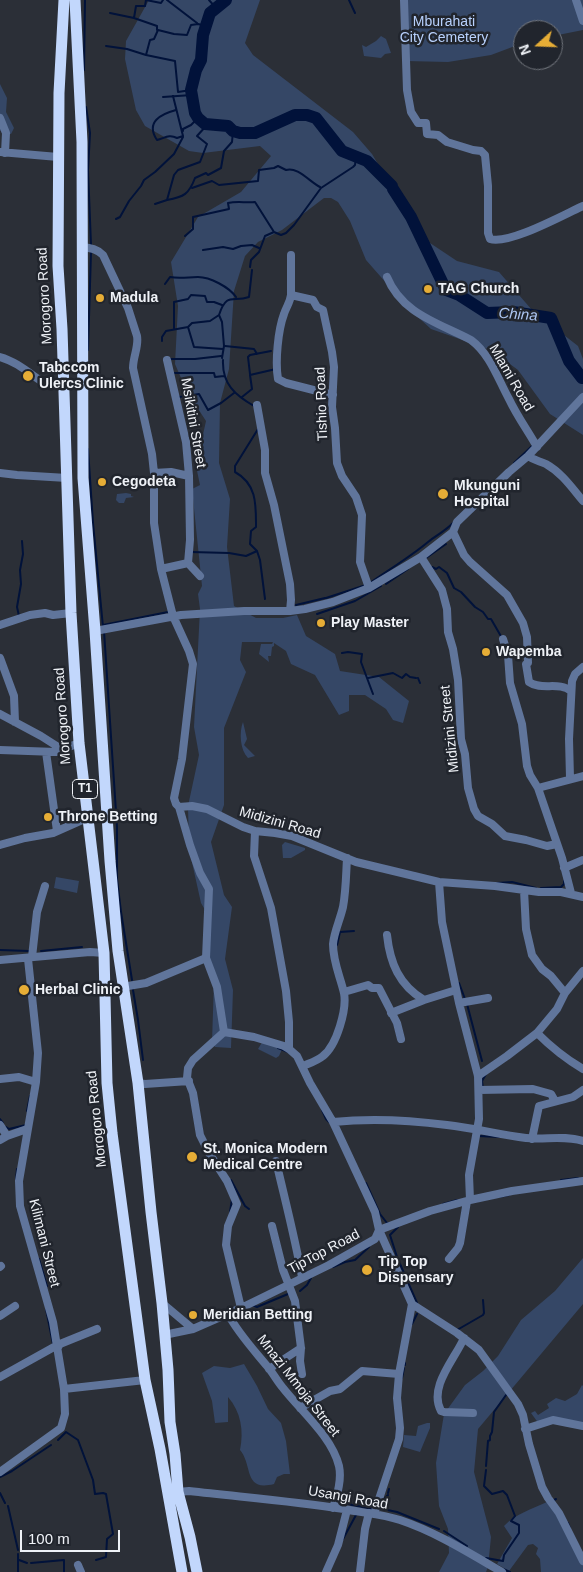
<!DOCTYPE html>
<style>
body{margin:0}
#map{position:relative;width:583px;height:1572px;overflow:hidden;background:#2b2f37;font-family:Arial,sans-serif}
canvas{display:block}
.north{position:absolute;left:513px;top:20px;width:50px;height:50px;box-sizing:border-box;background:#21252d;border:1px solid #73777e;border-radius:50%;rotate:250deg;font-size:14px;font-weight:700;line-height:20px;text-align:center;color:#eff2f7}
.north::after{content:'';display:block;margin:auto;width:18px;height:22px;background:#e6ad36;clip-path:polygon(50% 0,100% 100%,50% 72%,0 100%)}
.scale{position:absolute;left:20px;top:1530px;width:100px;height:22px;box-sizing:border-box;border:2px solid #eff2f7;border-top:0;padding-left:6px;font-size:15px;line-height:18px;white-space:nowrap;color:#eff2f7;-webkit-text-stroke:4px #21252d;paint-order:stroke}
</style>
<div id="map">
<canvas width="583" height="1572"></canvas>
<div class="north">N</div>
<div class="scale">100 m</div>
</div>
<script>
const ctx = document.querySelector('canvas').getContext('2d');
ctx.lineJoin = 'round';
function paint(path, color) {
  ctx.fillStyle = color;
  ctx.fill(path, 'evenodd');
}
function trace(path, color, width, dash) {
  ctx.strokeStyle = color;
  ctx.lineWidth = width;
  ctx.lineCap = dash ? 'butt' : 'round';
  ctx.setLineDash(dash || []);
  ctx.stroke(path);
}
function write(font, color, halo, rows, align = 'center') {
  ctx.font = font + ' Arial,sans-serif';
  ctx.lineWidth = 5;
  ctx.setLineDash([]);
  ctx.textBaseline = 'middle';
  ctx.strokeStyle = halo;
  ctx.fillStyle = color;
  for (const [text, x, y, turn = 0] of rows) {
    ctx.save();
    ctx.translate(x, y);
    ctx.rotate((+turn || 0) * Math.PI / 180);
    ctx.textAlign = isNaN(turn) ? turn : align;
    if (halo) ctx.strokeText(text, 0, 0);
    ctx.fillText(text, 0, 0);
    ctx.restore();
  }
}
paint(new Path2D(`
 M149,0H260L245,43L253,55L353,132L372,154L421,237L457,261L499,272L532,310L578,346L583,359V435L550,414L518,370L491,350L431,329L409,309L366,260L350,221L338,202L331,198H324L282,230L258,242L245,256L234,291L229,369L220,403L219,463L230,499L227,547L234,606L256,618H283L297,615L306,636L335,654L340,671L379,677L409,701L403,723L393,720L386,709L365,695H349V711L339,715L315,675L291,664L286,651L274,643V646L272,647L271,656H268L269,662L259,654L261,644H272L273,642H242L240,660L246,672L224,728V805L211,842L224,895L232,907L225,959L233,990L231,1048L215,1047L212,1042L214,981L209,962L208,915L201,903L189,849L188,806L199,755L194,727L200,609L198,594L202,586L192,489L200,485L196,466L206,421L187,392L175,364L178,306L171,262L198,217L241,192L271,156L260,146L203,153L189,151L145,126L136,110L125,59L126,41Z
 M404,0H583V30L553,36V30H523V43L491,55L448,62L406,61Z
 M381,36L386,39L391,53L385,54L381,58L364,56L362,45L366,47L376,41Z
 M0,84L7,98L6,112L14,128L11,134L2,133L0,130Z
 M126,493L131,494V496L134,497L126,498L124,503H119L116,500L117,494Z
 M243,722L247,739L244,745L255,756L248,758C240,750 239,732 243,722Z
 M285,842L305,848V850L291,858H283L282,845Z
 M56,877L79,881L77,893L54,888Z
 M264,1039L283,1047L279,1056L276,1058L258,1049Z
 M583,1258V1304L478,1429L474,1472L491,1537L488,1567L486,1572H439L449,1553L448,1529L439,1506L436,1463L444,1414L465,1385L483,1371L498,1356L521,1320L555,1291Z
 M244,1364L257,1386L268,1409L281,1423L286,1441L290,1474H284L277,1477L274,1484C243,1492 253,1465 240,1450C244,1431 241,1412 228,1397V1422L215,1423L212,1401L202,1373L214,1366L230,1368Z
 M582,1385L583,1386V1425L545,1419L539,1424L531,1413L535,1411L538,1415L549,1408L547,1404L556,1398L565,1401L577,1394Z
 M427,1423H430V1428L420,1452L403,1447L404,1435L416,1436L418,1426Z
 M547,1502H551L583,1561V1572H541L540,1559L536,1554L538,1548L533,1544L528,1545L509,1571L497,1564L512,1538L504,1526C515,1514 532,1509 547,1502Z`), '#354766');
trace(new Path2D(`
 M167,0L197,23
 M209,0L216,8
 M349,0L355,13
 M110,13L134,18L136,6H145L146,0L161,3L163,0
 M134,18L157,26V30
 M106,46L127,49L146,55L150,40L154,39L158,30L174,34L187,35L191,25L198,24L206,26
 M146,55L175,61L178,92L191,90
 M84,70L85,0
 M173,96L183,136L177,138C169,134 165,138 157,140C145,122 161,114 176,110
 M163,97L192,95
 M86,107L90,133L88,170L91,245
 M183,131V129L191,125L198,118
 M192,188L212,181L219,185L258,181L259,170L274,168L278,166L286,170C297,166 310,182 320,187
 M167,200C184,197 189,194 195,178L206,173L208,175L221,168L224,151L232,142L233,131
 M155,204L167,200L174,175L178,170L200,162L207,144L197,136L206,126L205,124
 M116,219L120,217L129,201L141,186L144,180L155,172L174,154L183,137
 M185,236L193,229V217L229,209L228,203C237,201 246,203 255,202L274,232
 M203,250L223,247L233,249L241,246L252,245L259,248
 M250,267L251,260L259,252L265,236L274,232L281,235L286,233L294,225L321,188L353,167L355,165L356,157
 M165,284L170,277C179,279 189,277 198,277C210,277 229,287 236,297
 M188,327L192,323L210,321L219,315
 M174,328V302L188,299L191,295L205,296L207,302H214L222,305
 M162,341V337L166,331L188,327L194,347L223,349
 M225,346L254,349L257,354
 M88,350L91,252
 M222,358L224,346L222,322L219,315C227,291 233,303 249,297L252,270
 M171,359H195L221,356
 M223,360C222,384 235,395 254,406
 M174,373H214L215,377L224,376
 M250,374L248,357L250,355L271,351
 M179,397L199,394L208,410L221,403L234,393
 M242,397L252,389L250,375L276,369
 M258,429L235,466V472C257,484 256,505 256,527L251,531L250,544L257,551L260,560L265,599
 M88,449L93,523L103,627
 M514,463L532,446
 M191,552L229,553L246,556L257,551
 M426,558L446,544
 M432,567L436,569L439,567L447,573L454,588L461,592L475,607L483,612L488,619H491L502,638
 M370,583C390,569 410,557 428,542C437,535 445,531 453,523
 M386,584L408,569
 M326,598L366,585
 M296,605L325,598
 M317,614L355,601L381,586
 M19,616L17,607L21,584L20,570L23,554L22,541
 M103,625L168,612
 M104,631L117,827V879L121,912L132,980
 M342,653L348,652L362,654L361,662L373,694
 M368,678L393,673L402,678L406,674L410,677L416,678
 M418,678L420,683
 M497,883L512,882L536,888
 M541,888L561,887L564,884V881
 M337,945L340,932L354,931
 M0,950L29,951
 M41,951L82,947
 M459,983L465,999
 M133,990L138,1020L143,1060
 M467,1004L482,1061
 M278,1048L288,1052
 M483,1089L482,1081L486,1074
 M322,1110L326,1119L329,1122
 M27,1111L30,1096
 M0,1119L3,1123
 M6,1127L9,1129L26,1125V1124
 M479,1136L499,1137
 M16,1179L17,1169
 M231,1180L245,1206L249,1209
 M561,1180L578,1178
 M366,1183L380,1214L387,1223H389
 M499,1197L509,1195
 M443,1204L457,1200
 M230,1212L232,1199
 M398,1227L390,1235L397,1257L417,1303
 M39,1259L47,1286
 M333,1267L345,1262L355,1260L369,1247
 M300,1291L307,1285L311,1278
 M252,1305L257,1307L288,1294
 M46,1309L53,1344
 M412,1324L417,1314
 M457,1330L483,1315L484,1313L483,1300
 M405,1365V1363
 M402,1378L404,1368
 M58,1440L66,1432L78,1440L93,1480L95,1494L103,1493L106,1494L113,1534L107,1539L106,1557L96,1560
 M486,1466L488,1441L490,1440V1436L492,1432L494,1412L506,1395
 M486,1470L484,1486L492,1494L503,1491L507,1495L515,1516L511,1521L519,1525V1533L504,1555L503,1561L486,1558
 M0,1477L12,1471L51,1445
 M0,1493L5,1503
 M388,1493L389,1489
 M338,1499L352,1505L374,1509
 M554,1500L556,1499
 M381,1502L388,1495
 M8,1506L18,1550
 M378,1508L397,1512L439,1529
 M568,1523L570,1528
 M444,1531L467,1546
 M343,1539L356,1515
 M19,1560L27,1563
 M31,1563L64,1560V1572
 M503,1569L510,1572
 M18,1572V1554`), '#01123a', 2);
trace(new Path2D(`
 M226,0L210,13L203,35L201,60L196,70L191,90L195,113L198,118L205,124L228,126L233,131L240,133H255L295,115H307L316,118L342,151L367,161L392,186
 M393,189L411,217L446,290L459,295L487,313L513,312L551,318L569,361L582,378`), '#01123a', 12);
trace(new Path2D(`
 M404,0L407,90L411,112L418,123H426L427,134L438,135L447,142L473,150L481,151L485,155L488,186V233L490,239C509,245 563,215 583,206
 M576,0L583,21
 M0,118L6,133L5,153
 M0,152L58,157
 M82,247C91,248 97,249 103,255L128,308L137,336C139,346 133,357 133,368L152,454L154,473V523L161,569L173,616L189,651L193,664L182,759L174,798L176,804L179,807L192,806L207,809L243,827L255,831L275,833L292,836L356,862L439,882L495,886L539,892H561L583,897
 M291,255V295C290,303 286,307 284,314C278,330 275,362 278,379L286,383L333,395
 M387,277C402,314 439,323 471,340C490,354 498,379 509,399C517,416 528,431 537,447
 M291,295L313,300L317,307L323,310L332,352L334,367L332,407L335,428L337,463L342,476L356,497L362,515L360,562L369,588
 M0,357C15,361 28,372 41,381C47,384 57,385 64,387
 M167,360L186,442L189,476L190,540L188,563L200,576
 M257,405L265,450V473L274,505L290,584L291,600L290,611
 M528,456C535,461 540,461 546,464C562,473 572,488 583,501
 M0,473L17,475L67,478
 M154,473L171,472L189,476
 M453,532L464,555L470,562L507,595L523,623L527,637L528,663L526,664L529,682C541,691 559,681 571,691
 M421,557L442,590L447,609L448,632L453,649L458,680L461,739L465,754L468,788L474,809L478,816L492,824L505,836L526,840L547,846L557,844
 M161,569L188,563
 M0,625L30,615L45,613L53,615L71,613
 M95,631L181,615L244,611H290L305,609L333,602L369,588L421,557L453,532L457,522L509,472L528,456L583,397
 M503,639L508,655L510,683L522,724L527,766L530,775L538,788L562,858L571,893
 M0,658L14,696L15,722
 M0,714L41,736L63,750
 M0,750L56,752L79,743
 M46,752L57,831
 M570,778L569,739L572,681L575,674L583,667
 M538,788L583,776
 M179,807L190,845L200,873L209,889L206,958L217,987L224,1032L193,1060L188,1068L187,1078L193,1093L200,1135L209,1153L227,1181L237,1204L228,1226L226,1245L241,1308
 M255,831L254,856L271,908L286,991L289,1022V1049
 M0,845L25,838L53,833L89,817
 M564,868L583,860
 M439,882L442,922L459,1003L478,1076L479,1119L469,1175L470,1200
 M524,890L526,929L532,955L542,969L551,976L565,993
 M387,935C390,963 399,985 424,1000L456,990
 M32,957L37,912L45,886
 M0,960L90,952L104,953
 M122,987L146,983L206,958
 M344,992L368,985L372,988H379L397,1023L401,1039
 M459,1003L488,998
 M391,1013L424,1000
 M224,1032L254,1037L284,1046L289,1049L297,1056L310,1083L333,1122L375,1212L379,1230L412,1304L399,1374L397,1398L400,1428L399,1439L374,1514
 M537,1033C551,1047 566,1059 583,1069
 M303,1066C310,1063 317,1061 323,1056C337,1045 347,1009 344,993C340,976 333,962 333,944C334,932 340,920 343,907C346,891 346,875 347,858
 M478,1076L507,1056L537,1033L557,1009L565,993L583,971
 M0,1079L19,1077L36,1082
 M138,1083L145,1084L189,1081
 M479,1090L533,1089L551,1094L555,1101
 M333,1122C371,1118 409,1120 447,1125C474,1128 500,1135 526,1138C545,1140 564,1135 583,1141
 M0,1125L7,1136
 M532,1139L539,1106L573,1097L583,1090
 M0,1140L7,1136L27,1129
 M276,1161C285,1200 295,1238 302,1277
 M272,1226L283,1270L295,1301L301,1348L300,1361L302,1374
 M449,1259L458,1248L460,1243L467,1201
 M0,1267L1,1266
 M162,1303L193,1329
 M412,1304L457,1333L479,1350L518,1404L523,1415L529,1444L542,1487L548,1498L559,1513L583,1561
 M228,1314C238,1333 253,1349 267,1366C273,1373 277,1381 283,1388C301,1411 332,1437 339,1466C342,1480 337,1495 333,1508
 M0,1316L15,1306
 M164,1335L193,1329L241,1308L329,1265L375,1239L379,1230L430,1211L470,1200L512,1191L583,1181
 M464,1338C455,1359 428,1387 441,1411L444,1412L473,1413
 M269,1369L301,1348
 M0,1377L54,1347L57,1349L60,1344L97,1329
 M64,1389L145,1380
 M300,1408L330,1391L340,1389L362,1371L399,1374
 M525,1429L553,1420L583,1426
 M0,1472L61,1428L65,1414L64,1389L53,1322L20,1206L19,1181L36,1082L38,1053L28,959
 M178,1492L189,1491C241,1497 292,1501 344,1509C363,1513 382,1514 400,1520C436,1532 469,1553 502,1572
 M78,1565L81,1572
 M326,1572L338,1545L347,1510
 M360,1572L365,1529L369,1513`), '#60759b', 8);
trace(new Path2D(`
 M64,0L59,93L58,266L62,329L71,613L79,743L104,953L107,1083L112,1133L145,1380L160,1449L182,1572
 M75,0L82,142L83,478L95,631L110,861L118,951L138,1083L151,1212L162,1303L168,1370L170,1422L175,1454L178,1492L190,1537L197,1572`), '#c2d7fc', 11);
for (const [x, y, r, color] of [
 [428,289,5,"#e6ad36"],
 [100,298,5,"#e6ad36"],
 [28,376,6,"#e6ad36"],
 [102,482,5,"#e6ad36"],
 [443,494,6,"#e6ad36"],
 [321,623,5,"#e6ad36"],
 [486,652,5,"#e6ad36"],
 [48,817,5,"#e6ad36"],
 [24,990,6,"#e6ad36"],
 [192,1157,6,"#e6ad36"],
 [367,1270,6,"#e6ad36"],
 [193,1315,5,"#e6ad36"]
]) {
  const dot = new Path2D();
  dot.arc(x, y, r, 0, 2 * Math.PI);
  ctx.fillStyle = color;
  ctx.fill(dot);
  trace(dot, '#21252d', 2);
}
for (const [x, y, w] of [
 [85,789,25]
]) {
  const box = new Path2D();
  box.roundRect(x - w / 2, y - 9.5, w, 19, 4);
  ctx.fillStyle = '#21252d';
  ctx.fill(box);
  trace(box, '#eff2f7', 1);
}
write('bold 12px', '#eff2f7', null, [
 ["T1",85,789]
]);
write('14px', '#b8d1fd', '#21252d', [
 ["Mburahati",444,22],
 ["City Cemetery",444,38]
]);
write('bold 14px', '#eff2f7', '#21252d', [
 ["TAG Church",438,289],
 ["Madula",110,298],
 ["Tabccom",39,368],
 ["Ulercs Clinic",39,384],
 ["Cegodeta",112,482],
 ["Mkunguni",454,486],
 ["Hospital",454,502],
 ["Play Master",331,623],
 ["Wapemba",496,652],
 ["Throne Betting",58,817],
 ["Herbal Clinic",35,990],
 ["St. Monica Modern",203,1149],
 ["Medical Centre",203,1165],
 ["Tip Top",378,1262],
 ["Dispensary",378,1278],
 ["Meridian Betting",203,1315]
], 'left');
write('14px', '#eff2f7', '#21252d', [
 ["Morogoro Road",45,296,-93],
 ["Mlami Road",511,378,60],
 ["Tishio Road",322,404,-92],
 ["Msikitini Street",193,423,80],
 ["Morogoro Road",63,716,-94],
 ["Midizini Street",450,729,-96],
 ["Midizini Road",280,823,16],
 ["Morogoro Road",97,1119,-96],
 ["Kilimani Street",44,1243,76],
 ["TipTop Road",324,1252,-28],
 ["Mnazi Mmoja Street",298,1386,52],
 ["Usangi Road",348,1498,10]
]);
write('italic 15px', '#adc6f2', '#21252d', [
 ["China",518,315,4]
]);
</script>
